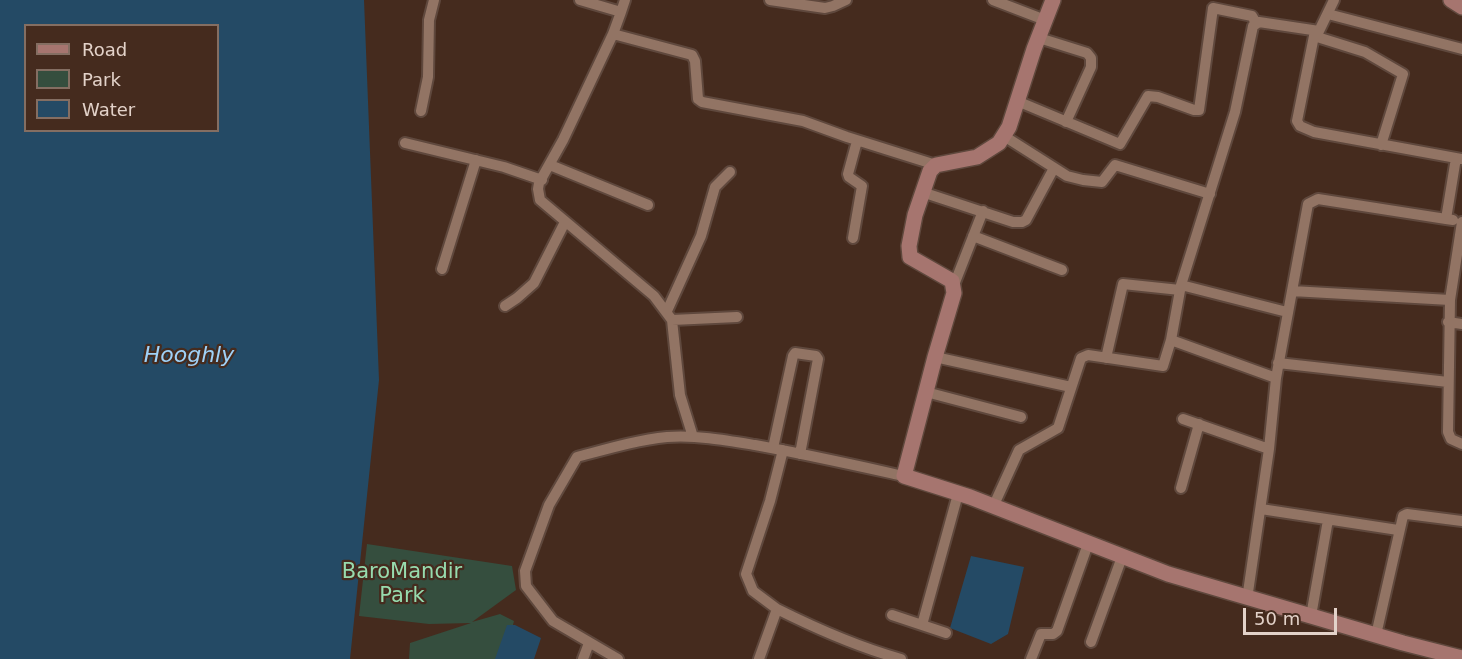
<!DOCTYPE html>
<style>
body{margin:0}
#map{position:relative;width:1462px;height:659px;overflow:hidden;background:#452b1e;font-family:"DejaVu Sans",sans-serif}
canvas{display:block}
.legend{position:absolute;left:24px;top:24px;width:195px;height:108px;box-sizing:border-box;background:#452b1e;border:2px solid #846e62;margin:0;padding:8px 10px;list-style:none;font-size:18px;color:#e3d2c9}
.legend li{display:flex;align-items:center;gap:12px;height:30px}
.legend b{width:30px;border:2px solid #846e62}
.scale{position:absolute;left:1243px;top:608px;width:94px;height:27px;box-sizing:border-box;border:3px solid #e3d2c9;border-top:0;padding-left:8px;font-size:18px;line-height:21px;white-space:nowrap;color:#e3d2c9;-webkit-text-stroke:4px #452b1e;paint-order:stroke}
</style>
<div id="map">
<canvas width="1462" height="659"></canvas>
<ul class="legend">
<li><b style="height:8px;background:#a6756f"></b>Road</li>
<li><b style="height:16px;background:#354e3e"></b>Park</li>
<li><b style="height:16px;background:#244a65"></b>Water</li>
</ul>
<div class="scale">50 m</div>
</div>
<script>
const ctx = document.querySelector('canvas').getContext('2d');
ctx.lineJoin = 'round';
function paint(path, color) {
  ctx.fillStyle = color;
  ctx.fill(path, 'evenodd');
}
function trace(path, color, width, dash) {
  ctx.strokeStyle = color;
  ctx.lineWidth = width;
  ctx.lineCap = dash ? 'butt' : 'round';
  ctx.setLineDash(dash || []);
  ctx.stroke(path);
}
function write(font, color, halo, rows, align = 'center') {
  ctx.font = font + ' "DejaVu Sans",sans-serif';
  ctx.lineWidth = 4.5;
  ctx.setLineDash([]);
  ctx.textBaseline = 'middle';
  ctx.strokeStyle = halo;
  ctx.fillStyle = color;
  for (const [text, x, y, turn = 0] of rows) {
    ctx.save();
    ctx.translate(x, y);
    ctx.rotate((+turn || 0) * Math.PI / 180);
    ctx.textAlign = isNaN(turn) ? turn : align;
    if (halo) ctx.strokeText(text, 0, 0);
    ctx.fillText(text, 0, 0);
    ctx.restore();
  }
}
paint(new Path2D(`
 M367,544L512,566L516,590L472,622L500,614L514,621L504,659H409L410,643L471,623L429,624L359,616Z`), '#354e3e');
paint(new Path2D(`
 M0,0H364L379,380L350,659H0ZM26,26H218V130H26Z
 M971,556L1024,567L1008,634L991,644L950,628Z
 M507,625H515L541,638L534,659H495Z`), '#244a65');
const street = new Path2D(`
 M580,0L621,12L625,0
 M770,0L825,8L833,6L846,0
 M993,0L1045,20
 M621,12L613,34L563,140L539,183L538,189L540,200L654,296L672,320L680,395L693,437
 M1328,14L1462,49
 M1315,31L1297,121L1300,126L1314,132L1462,159
 M613,34L692,55L695,61L698,99L702,102L803,121L847,137L936,165
 M1314,36L1365,52L1403,74L1381,145
 M1039,38L1087,53L1091,58V67L1066,122
 M1017,101L1120,144L1148,96L1158,97L1194,110H1199L1213,8L1252,16L1256,23
 M421,111L428,77L429,20L434,0
 M1004,136L1067,176L1083,180L1102,182L1115,165L1210,194
 M405,143L504,167L542,180
 M550,165L648,205
 M922,192L1013,222H1022L1026,220L1054,168
 M1453,220L1446,219L1456,158
 M973,236L1062,270
 M853,238L862,186L849,177L848,174L857,141
 M442,269L476,160
 M954,285L983,211
 M1181,285L1287,312
 M1292,291L1450,300L1462,222
 M1450,300L1448,432L1451,439L1462,444
 M505,306L517,298L534,283L565,222
 M667,311L701,236L715,187L730,172
 M672,320L737,317
 M1448,322L1462,324
 M1171,340L1276,378
 M935,357L1071,387
 M1106,358L1123,284L1180,290
 M1278,363L1448,382
 M926,392L1021,417
 M1183,419L1269,449
 M773,448L793,356L795,353L816,356L818,359L800,454
 M1181,488L1199,424
 M993,507L1019,450L1058,428L1081,358L1088,355L1163,366L1171,340L1181,285L1235,112L1253,26L1259,22L1319,31L1334,0
 M1261,509L1398,530
 M1247,599L1269,449L1276,378L1308,204L1318,199L1446,219
 M777,609L753,591L746,574L770,501L783,450
 M892,615L946,633
 M1311,616L1328,520
 M922,625L958,494
 M1376,635L1403,516L1407,514L1462,521
 M1091,642L1122,557
 M583,659L589,643
 M618,659L553,621L526,586L525,571L549,505L577,457C607,449 637,440 667,437C697,435 725,440 755,445C805,454 854,465 904,476
 M759,659L777,609C817,629 858,647 901,659
 M1031,659L1041,634H1053L1057,631L1088,544`);
const secondary = new Path2D(`
 M1053,0L1034,49L1009,127L999,143L977,157L936,165L930,171L915,215L909,246L910,257L952,281L954,293L935,357L904,476L970,497L1168,574L1403,643L1462,658
 M1451,0L1462,7`);
trace(street, '#5f483d', 14);
trace(secondary, '#5f483d', 18);
trace(street, '#927464', 10);
trace(secondary, '#a6756f', 15);
write('21px', '#97dbae', '#452b1e', [
 ["BaroMandir",402,573],
 ["Park",402,597]
]);
write('italic 22px', '#9fd1f7', '#452b1e', [
 ["Hooghly",189,356]
]);
</script>
